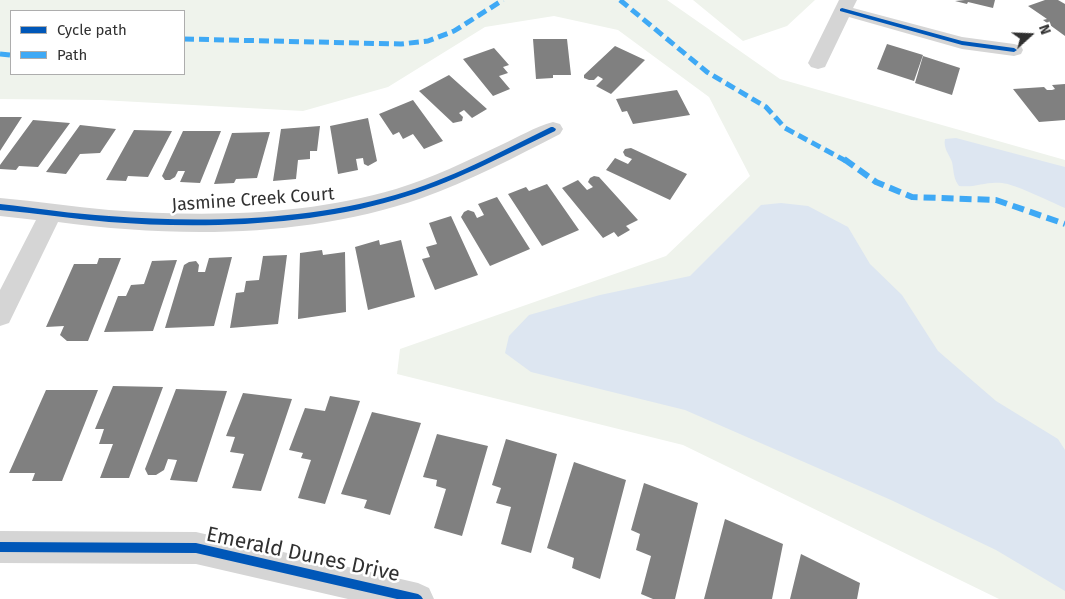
<!DOCTYPE html>
<style>
body{margin:0}
#map{position:relative;width:1065px;height:599px;overflow:hidden;background:#fff;font-family:"Fira Sans",sans-serif}
canvas{display:block}
.legend{position:absolute;left:10px;top:10px;width:175px;height:65px;box-sizing:border-box;background:#fff;border:1px solid #adadad;margin:0;padding:6px 9px;list-style:none;font-size:15px;color:#313131}
.legend li{display:flex;align-items:center;gap:10px;height:25px}
.legend b{width:25px;border:1px solid #adadad}
.north{position:absolute;left:1005px;top:10px;width:50px;height:50px;-webkit-text-stroke:4px #fff;paint-order:stroke;rotate:70deg;font-size:14px;font-weight:700;line-height:20px;text-align:center;color:#313131}
.north::after{content:'';display:block;margin:auto;width:18px;height:22px;background:#313131;clip-path:polygon(50% 0,100% 100%,50% 72%,0 100%)}
</style>
<div id="map">
<canvas width="1065" height="599"></canvas>
<ul class="legend">
<li><b style="height:6px;background:#0057b8"></b>Cycle path</li>
<li><b style="height:6px;background:#3fa9f5"></b>Path</li>
</ul>
<div class="north">N</div>
</div>
<script>
const ctx = document.querySelector('canvas').getContext('2d');
ctx.lineJoin = 'round';
function paint(path, color) {
  ctx.fillStyle = color;
  ctx.fill(path, 'evenodd');
}
function trace(path, color, width, dash) {
  ctx.strokeStyle = color;
  ctx.lineWidth = width;
  ctx.lineCap = dash ? 'butt' : 'round';
  ctx.setLineDash(dash || []);
  ctx.stroke(path);
}
function write(font, color, halo, rows, align = 'center') {
  ctx.font = font + ' "Fira Sans",sans-serif';
  ctx.lineWidth = 5;
  ctx.setLineDash([]);
  ctx.textBaseline = 'middle';
  ctx.strokeStyle = halo;
  ctx.fillStyle = color;
  for (const [text, x, y, turn = 0] of rows) {
    ctx.save();
    ctx.translate(x, y);
    ctx.rotate((+turn || 0) * Math.PI / 180);
    ctx.textAlign = isNaN(turn) ? turn : align;
    if (halo) ctx.strokeText(text, 0, 0);
    ctx.fillText(text, 0, 0);
    ctx.restore();
  }
}
paint(new Path2D(`
 M0,0H667L780,79L1065,160V599H999L683,445L397,374L400,349L666,256L750,176L709,97L618,30L554,16L485,27L388,87L303,111L101,100L0,99ZM11,11H184V74H11Z
 M693,0H815L787,26L743,41Z`), '#eff3ec');
paint(new Path2D(`
 M956,138L1065,167V208C1051,202 1015,184 1002,183C986,181 975,188 959,186C953,178 954,171 952,162C949,154 943,148 945,139Z
 M781,203L808,206L848,227L870,264L902,295L938,351L996,401L1058,439L1065,450V591L996,550L891,500L685,410L531,372L505,353L509,336L529,315L600,295L690,276L761,205Z`), '#dde6f1');
paint(new Path2D(`
 M965,0H995L993,8L968,2L967,4L955,1Z
 M1045,0H1058L1065,4V36L1043,20L1047,19L1028,6Z
 M533,39H567L571,75H553V78L536,79Z
 M887,44L923,55L914,81L877,69Z
 M615,46L645,60L611,94L596,86L603,79L598,76L594,80H589L584,78V75Z
 M494,48L509,65L503,67L508,73L499,76L510,89L493,96L463,59Z
 M923,56L960,68L952,95L915,83Z
 M449,75L487,109L472,118L464,110L459,113L463,117L462,121L453,123L419,91Z
 M1065,84V120L1039,122L1013,89L1044,87L1047,90H1052L1055,89L1052,85Z
 M677,90L690,115L633,124L627,111L622,112L616,99Z
 M413,100L432,126L443,141L424,149L413,134L403,139L399,132L393,135L379,114Z
 M0,117H22L0,151Z
 M368,118L377,161L368,166L364,164L363,158L356,159L358,170L338,174L330,126Z
 M33,120L70,123L38,167L19,166L16,170L0,169V165Z
 M80,125L116,129L100,153L80,154L66,174L46,172Z
 M320,126L317,151H310V159L298,160L296,179L273,181L281,129Z
 M134,130L172,131L148,177L128,176L126,181L106,180Z
 M183,131H221L200,183L180,182L185,171H178L175,177L170,180H165L162,176Z
 M270,132L257,178L236,179L234,183L214,184L232,133Z
 M631,148L687,174L670,200L606,170L615,158L628,164L632,159L625,156L623,152L625,149Z
 M594,176L599,177L638,220L626,226L630,230L618,237L614,232L603,238L562,188L578,180L587,190L593,187L588,182L590,178Z
 M547,184L579,230L542,246L508,194L526,187L529,191Z
 M497,197L530,249L490,266L461,217L464,212L468,210L474,212L477,218L484,215L478,204Z
 M451,216L478,275L435,290L422,259L430,257L426,247L437,244L429,223Z
 M379,240L380,245L401,240L415,297L368,310L355,247Z
 M322,250L323,255L345,252L346,312L298,319L300,253Z
 M287,255L278,324L230,328L236,293L244,292L246,281L259,280L263,256Z
 M232,257L214,326L165,328L184,265L189,262L196,261L199,265L198,272H205L209,258Z
 M99,258H121L88,341H67L60,335L64,326L46,327L74,264H97Z
 M177,260L153,331L104,332L118,296H126L131,285L144,284L152,261Z
 M113,386L163,387L129,478H100L113,444H99L104,429H95Z
 M176,389L227,391L197,482L170,480L177,460L168,459L164,470L156,475H148L145,469Z
 M46,390H98L62,481H32L35,473H9Z
 M243,393L292,399L261,491L232,488L244,454L230,452L235,437L226,436Z
 M330,396L360,401L325,504L298,498L311,460L301,458L303,453L289,450L305,408L325,411Z
 M372,412L421,423L390,515L364,508L367,500L341,494Z
 M437,434L488,446L462,536L434,528L446,489L436,486L437,480L423,477Z
 M506,439L557,454L531,553L501,544L511,507L496,503L501,488L492,485Z
 M574,462L626,480L600,579L572,568L574,558L547,548Z
 M644,483L698,503L675,599H653L641,594L651,556L636,550L640,534L631,530Z
 M725,519L783,544L772,599H704Z
 M801,554L860,583L857,599H790Z`), '#808080');
paint(new Path2D(`
 M839,0H857L853,8L962,37L1014,44L1021,46L1023,50L1021,54L1014,56L962,49L849,17L825,67L818,69L811,67L808,63Z
 M553,122L560,124L563,129L560,134C515,157 470,181 422,198C307,238 178,238 58,222L9,323L0,326V290L36,220L0,216V198C37,201 73,207 109,210C203,217 305,216 396,189C432,178 467,161 501,145C518,137 535,127 553,122Z
 M0,531L196,532L418,583L429,588L434,599H348L196,564L0,563Z`), '#d5d5d5');
trace(new Path2D(`
 M620,0L707,72L766,107L785,128L846,161
 M184,39L401,44L428,41L454,31L503,0
 M0,54L11,55`), '#3fa9f5', 5, [10, 5]);
trace(new Path2D(`
 M844,159L876,182L912,197L996,200L1065,224`), '#3fa9f5', 6, [12, 6]);
paint(new Path2D(`
 M842,8L962,41L1014,48L1017,50L1014,52L962,45L840,11V9Z
 M551,127H553L556,129L555,131C503,156 451,184 395,200C308,226 200,229 109,222C73,219 36,213 0,210V204C36,208 73,214 109,216C202,223 304,221 395,195C449,180 500,152 551,127Z
 M0,542L196,543L418,594L421,596L423,599H397L196,553L0,552Z`), '#0057b8');
write('18px', '#313131', '#fff', [
 ["Jasmine Creek Court",253,200,-4]
]);
write('21px', '#313131', '#fff', [
 ["Emerald Dunes Drive",303,555,12]
]);
</script>
